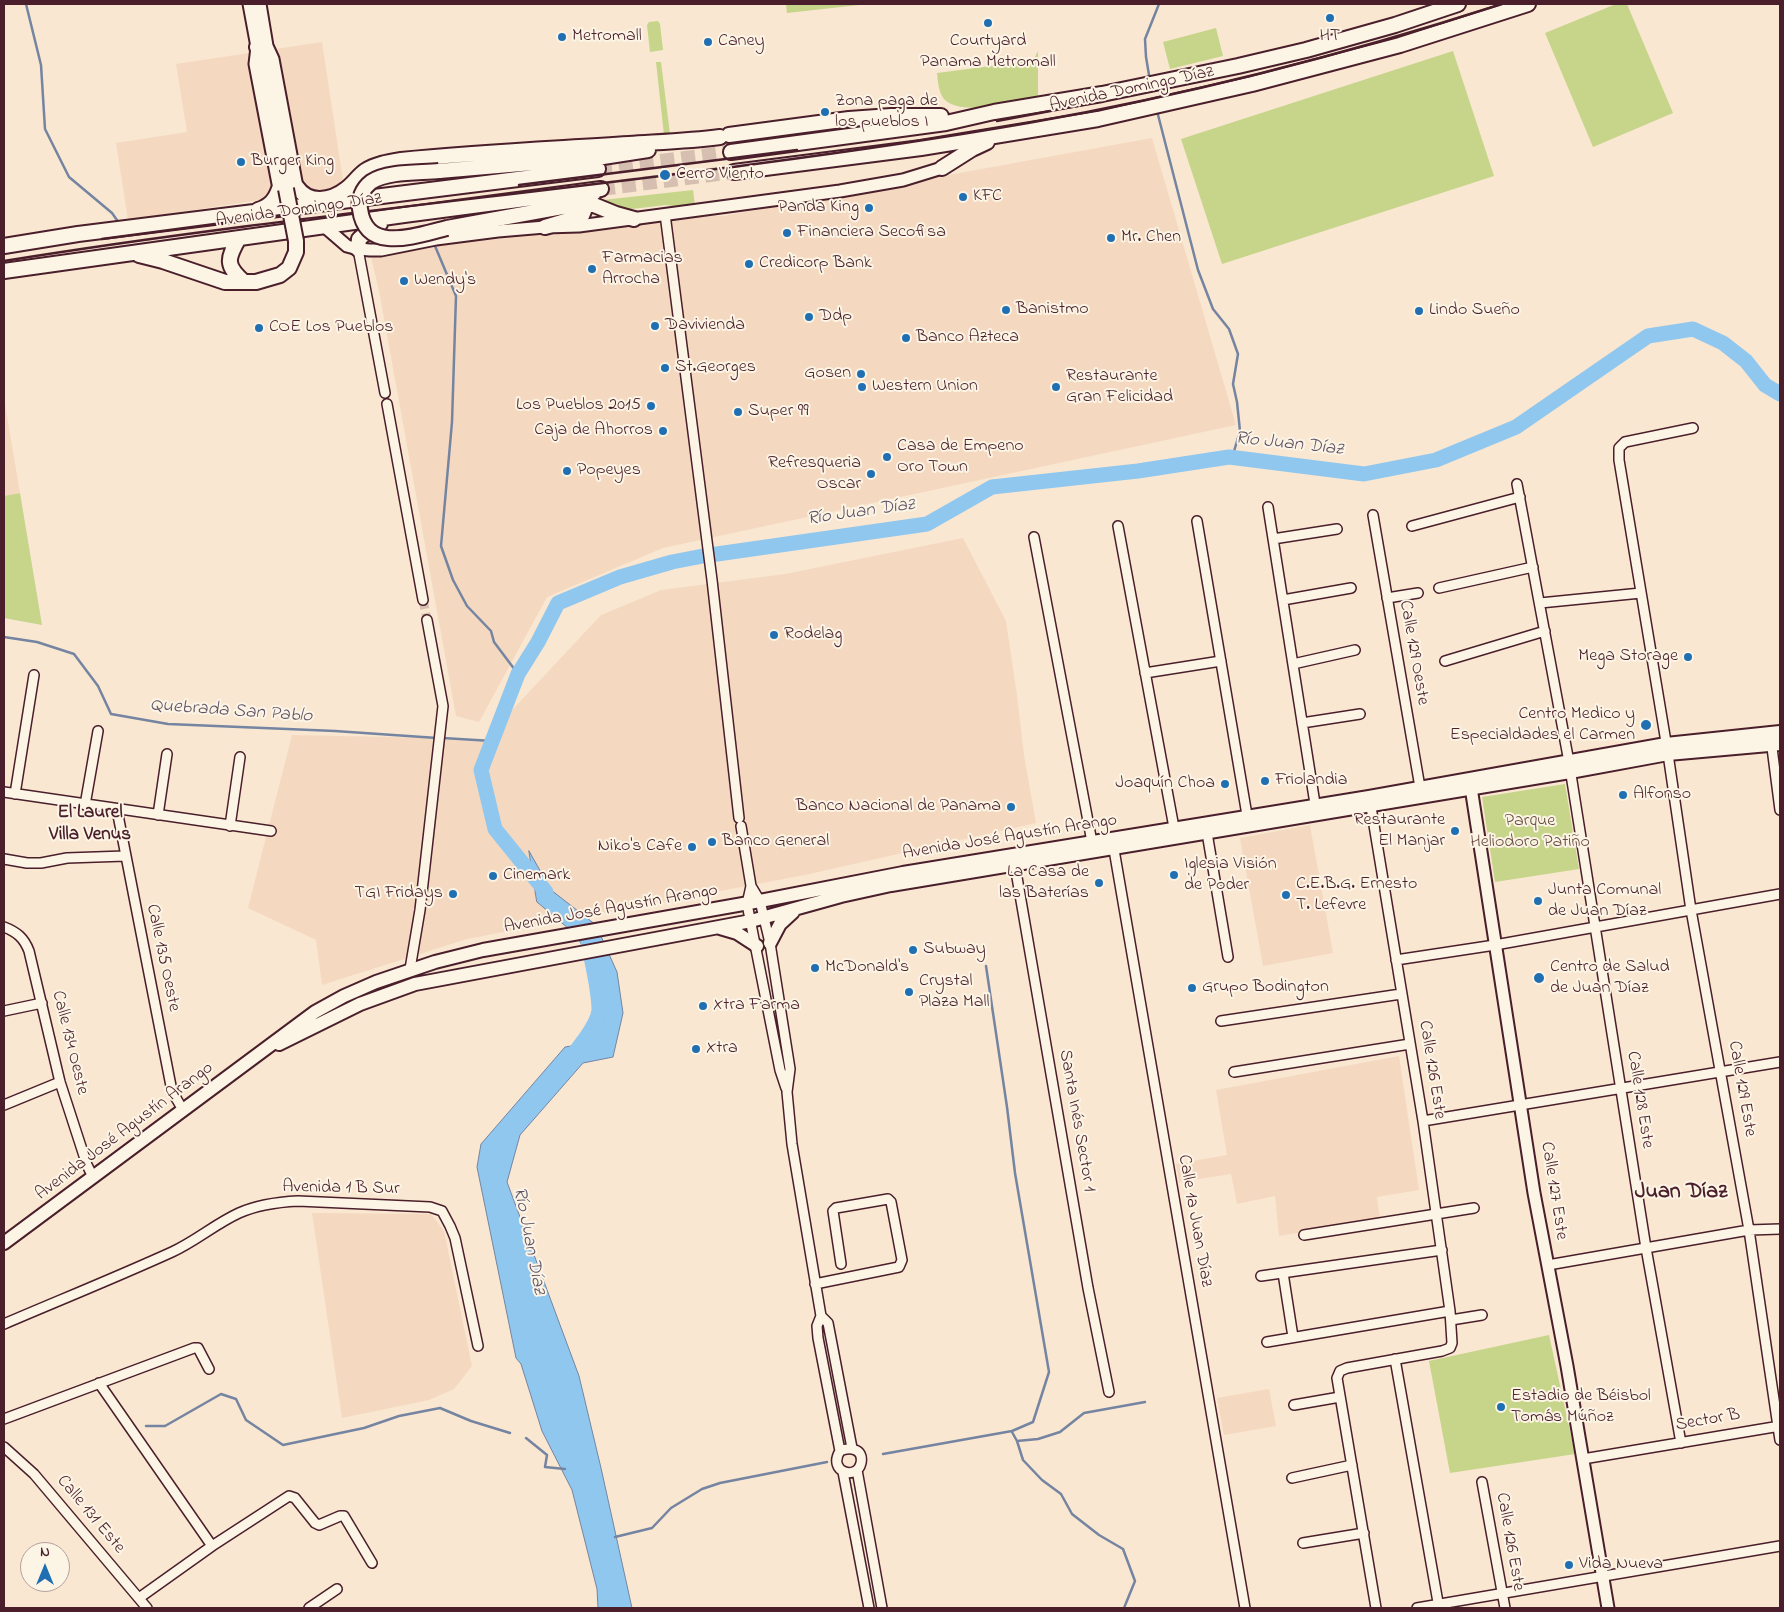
<!DOCTYPE html>
<meta charset="utf-8">
<style>
body{margin:0}
#map{position:relative;width:1784px;height:1612px;overflow:hidden;background:#f9e7d1;font-family:"Indie Flower",sans-serif}
canvas{display:block}
.frame{position:absolute;inset:0;border:5px solid #4a1f2b;pointer-events:none}
.north{position:absolute;left:20px;top:1542px;width:50px;height:50px;box-sizing:border-box;background:#fcf5e5;border:1px solid #b59f9b;border-radius:50%;rotate:0deg;font-size:14px;font-weight:700;line-height:20px;text-align:center;color:#4a1f2b}
.north::after{content:'';display:block;margin:auto;width:18px;height:22px;background:#1f6fb2;clip-path:polygon(50% 0,100% 100%,50% 72%,0 100%)}
</style>
<div id="map">
<canvas width="1784" height="1612"></canvas>
<div class="frame"></div>
<div class="north">N</div>
</div>
<script>
const ctx = document.querySelector('canvas').getContext('2d');
ctx.lineJoin = 'round';
function paint(path, color) {
  ctx.fillStyle = color;
  ctx.fill(path, 'evenodd');
}
function trace(path, color, width, dash) {
  ctx.strokeStyle = color;
  ctx.lineWidth = width;
  ctx.lineCap = dash ? 'butt' : 'round';
  ctx.setLineDash(dash || []);
  ctx.stroke(path);
}
function write(font, color, halo, rows, align = 'center') {
  ctx.font = font + ' "Indie Flower",sans-serif';
  ctx.lineWidth = 4;
  ctx.setLineDash([]);
  ctx.textBaseline = 'middle';
  ctx.strokeStyle = halo;
  ctx.fillStyle = color;
  for (const [text, x, y, turn = 0] of rows) {
    ctx.save();
    ctx.translate(x, y);
    ctx.rotate((+turn || 0) * Math.PI / 180);
    ctx.textAlign = isNaN(turn) ? turn : align;
    if (halo) ctx.strokeText(text, 0, 0);
    ctx.fillText(text, 0, 0);
    ctx.restore();
  }
}
paint(new Path2D(`
 M322,42L344,187L128,220L116,143L187,132L176,64Z
 M1152,138L1236,425L663,548L547,597L479,722L456,716L379,291L370,252L664,213L723,216Z
 M4,398L20,493L4,496Z
 M963,538L1006,621L1017,695L1024,755L1036,823L805,875L467,939L322,985L316,940L248,908L292,735L485,739L601,615L661,590L785,574Z
 M1310,825L1333,953L1263,966L1240,838Z
 M1399,1056L1419,1190L1377,1197L1380,1219L1279,1236L1275,1196L1237,1204L1231,1174L1179,1182L1176,1164L1227,1155L1216,1090Z
 M312,1213L431,1214L444,1231L472,1366L454,1389L429,1400L342,1418Z
 M1269,1389L1276,1426L1224,1435L1217,1398Z`), '#f4d9c0');
paint(new Path2D(`
 M786,4H868L787,13Z
 M1616,4H1627L1673,113L1593,147L1545,33Z
 M658,21L660,24L663,50L650,52L647,25L649,22Z
 M1216,28L1223,56L1170,69L1163,42Z
 M1038,51V99C1016,102 960,117 944,99C938,91 938,81 937,73L1029,61L1035,57Z
 M1453,51L1494,176L1222,264L1181,139Z
 M656,62H661L670,134L664,135Z
 M693,190L695,206L682,207L666,205L623,210L594,201Z
 M20,493L42,625L4,618V496Z
 M1565,784L1579,869L1495,882L1482,797Z
 M1549,1335L1575,1454L1450,1473L1429,1361Z`), '#c6d589');
const water = new Path2D(`
 M529,851L551,890L596,925L617,972L623,1013L613,1057L583,1063L520,1135L507,1182L579,1376L601,1468L632,1608H598L597,1589L572,1490L542,1431L521,1364L516,1358L477,1167L481,1144L565,1047L584,1044L604,1019L599,972L575,934L537,902Z`);
paint(water, '#90c7ef');
trace(water, '#7484a1', 1);
trace(new Path2D(`
 M26,4L41,65L45,129L69,177L112,213L119,223
 M1149,75L1146,57L1145,39L1159,4
 M1157,111L1198,270L1213,309L1229,329L1238,354L1233,384L1237,402L1240,431L1232,458
 M435,246L456,296L452,422L441,546L453,580L467,606L491,631L494,642L518,674
 M4,637L37,642L74,654L98,686L111,714L168,724L335,731L437,738
 M443,738L492,741
 M146,1426H165L221,1394L236,1399L246,1420L283,1445L364,1428L399,1416L440,1408L471,1421L510,1433
 M1012,1432L1017,1441L1038,1439L1060,1432L1084,1413L1145,1402
 M526,1438L547,1455L545,1467L565,1469
 M1017,1441L1023,1460L1042,1480L1061,1494L1072,1514L1099,1535L1123,1549L1135,1581L1124,1608
 M883,1454L1012,1431L1033,1422L1049,1372L1015,1173L1007,1107L986,966
 M615,1537L652,1528L671,1508L702,1489L720,1483L827,1462`), '#7484a1', 2.5);
trace(new Path2D(`
 M546,892L495,829L481,770L518,674L538,642L558,603L620,577L672,562L703,556L927,524L992,487L1138,471L1229,457L1364,474L1436,460L1516,427L1648,336L1693,329L1723,343L1746,361L1765,385L1780,394
 M568,1060C578,1049 598,1024 599,1010C599,992 592,961 588,943`), '#90c7ef', 15);
trace(new Path2D(`
 M423,600L427,620`), '#d6bfb0', 9, [9, 4.5]);
trace(new Path2D(`
 M598,169L731,152
 M601,189L734,172`), '#d6bfb0', 14, [14, 7]);
const minor = new Path2D(`
 M665,214L712,580L739,818
 M358,249L385,393
 M387,404L423,600
 M1693,428L1625,442L1619,448V460L1668,754L1691,910L1749,1230L1780,1440
 M1517,484L1569,762L1646,1248L1681,1443
 M1268,507L1316,810
 M1373,515L1421,793
 M1197,521L1248,821
 M1118,526L1175,833
 M1412,526L1520,497
 M1034,537L1092,842
 M1273,539L1337,529
 M1439,588L1533,567
 M1387,598L1418,593
 M1283,600L1351,588
 M1540,603L1641,593
 M1445,661L1545,631
 M1293,664L1355,650
 M1145,673L1221,661
 M1302,723L1360,714
 M1771,740L1780,810
 M4,792L271,831
 M15,794L34,675
 M1370,801L1423,1121L1450,1311L1452,1343L1450,1348L1442,1351L1347,1368L1340,1371L1337,1378L1376,1608
 M85,805L98,731
 M117,810L171,1086L176,1098L183,1110
 M158,815L167,754
 M230,826L240,757
 M741,826L751,886L760,901L770,943L790,1069L787,1092L792,1144L821,1316L828,1323L852,1448
 M1206,827L1228,957
 M1113,844L1245,1608
 M4,859L27,863H41L67,858L125,856
 M1014,860L1088,1288L1109,1392
 M751,886L747,904L780,1070L786,1088
 M4,927C17,932 24,938 29,951L60,1082L87,1165L93,1177
 M1396,960L1495,945L1780,894
 M410,969L420,910L443,706L427,620
 M4,1011L42,1003
 M1221,1021L1401,994
 M1234,1072L1410,1044
 M4,1105L60,1082
 M1423,1121L1780,1062
 M1304,1235L1474,1208
 M1548,1265L1749,1230L1780,1229
 M1283,1273L1293,1337
 M1261,1276L1442,1250
 M815,1284L899,1267L902,1260L891,1202L888,1199L836,1208L833,1211L841,1264
 M821,1316L817,1326L818,1338L840,1451C827,1472 857,1481 861,1463C864,1448 849,1447 840,1451
 M1451,1320L1482,1315
 M4,1324C60,1300 117,1277 172,1252C196,1241 215,1224 239,1213C257,1205 278,1202 298,1201L430,1207L442,1211L450,1226L455,1238L478,1346
 M1267,1342L1450,1311
 M1395,1359L1439,1608
 M99,1383L212,1546
 M1294,1405L1340,1397
 M4,1419L194,1348H198L209,1369
 M4,1447L34,1474L147,1608
 M1583,1459L1780,1426
 M857,1470L882,1608
 M843,1472L869,1608
 M1292,1478L1352,1465
 M1482,1482L1505,1608
 M1303,1543L1364,1533
 M139,1598L212,1546L289,1496L295,1498L315,1523L319,1525L340,1516H344L372,1563
 M309,1608L337,1589
 M1417,1608L1780,1546`);
const tertiary = new Path2D(`
 M249,4L257,47L255,64L279,189C285,196 292,196 297,187L273,59L267,46L260,4
 M325,227L347,246L358,249L370,250H381L436,239L498,231L545,227L579,226L840,191L903,180L942,168
 M1470,781L1534,1193L1567,1366L1608,1608`);
const secondary = new Path2D(`
 M720,928L737,933L757,946
 M770,943L780,924L793,912
 M279,1044L360,1004L415,984L751,921L841,896L891,885L1570,772L1668,754L1780,744
 M4,1243L315,1012L344,996L376,982L435,962L483,950L760,901L903,873L1369,797L1666,744L1780,732`);
const primary = new Path2D(`
 M257,47L266,70L286,189
 M729,135L849,119L891,116H941
 M731,152L946,123L994,112L1102,94L1238,66L1306,50L1395,25L1458,4
 M942,168L972,149L987,142
 M439,171L603,157L648,150
 M734,172L921,148L1098,119L1252,84L1400,45L1528,4
 M297,187C308,204 331,201 346,189C353,184 358,176 365,171C376,164 389,162 401,160C477,152 553,149 629,144C659,142 690,141 720,137
 M576,205H594L616,214L634,219
 M258,210C270,206 275,200 279,189
 M545,227L582,216L584,211L579,204
 M447,228L573,205L594,193
 M239,238C227,259 225,265 244,282
 M4,246L78,234L598,169
 M358,249L359,239L373,227L380,224
 M139,255L163,261L225,282H256L280,275L289,268L296,252V241
 M4,271L404,215L601,189`);
trace(minor, '#4a1f2b', 12);
trace(tertiary, '#4a1f2b', 15);
trace(secondary, '#4a1f2b', 16);
trace(primary, '#4a1f2b', 18);
trace(minor, '#fcf5e5', 9);
trace(tertiary, '#fcf5e5', 11);
trace(secondary, '#fcf5e5', 12);
trace(primary, '#fcf5e5', 14);
trace(new Path2D(`
 M997,121L1093,103
 M519,185L797,150
 M102,239L320,210
 M4,261C344,206 688,182 1028,123C1188,95 1347,54 1502,4`), '#4a1f2b', 2.5);
const primaryBridge = new Path2D(`
 M439,171C420,173 387,171 371,182C363,188 358,199 360,209C366,255 417,235 447,228
 M286,189L296,241`);
trace(primaryBridge, '#4a1f2b', 18, []);
trace(primaryBridge, '#fcf5e5', 14);
for (const [x, y, r, color] of [
 [1330,18,5,"#1f6fb2"],
 [988,23,5,"#1f6fb2"],
 [562,37,5,"#1f6fb2"],
 [708,42,5,"#1f6fb2"],
 [825,112,5,"#1f6fb2"],
 [241,162,5,"#1f6fb2"],
 [665,175,6,"#1f6fb2"],
 [963,197,5,"#1f6fb2"],
 [869,208,5,"#1f6fb2"],
 [787,233,5,"#1f6fb2"],
 [1111,238,5,"#1f6fb2"],
 [749,264,5,"#1f6fb2"],
 [592,269,5,"#1f6fb2"],
 [404,281,5,"#1f6fb2"],
 [1006,310,5,"#1f6fb2"],
 [1419,311,5,"#1f6fb2"],
 [809,317,5,"#1f6fb2"],
 [655,326,5,"#1f6fb2"],
 [259,328,5,"#1f6fb2"],
 [906,338,5,"#1f6fb2"],
 [665,368,5,"#1f6fb2"],
 [861,374,5,"#1f6fb2"],
 [862,387,5,"#1f6fb2"],
 [1056,387,5,"#1f6fb2"],
 [651,406,5,"#1f6fb2"],
 [738,412,5,"#1f6fb2"],
 [663,431,5,"#1f6fb2"],
 [887,457,5,"#1f6fb2"],
 [567,471,5,"#1f6fb2"],
 [871,474,5,"#1f6fb2"],
 [774,635,5,"#1f6fb2"],
 [1688,657,5,"#1f6fb2"],
 [1646,725,6,"#1f6fb2"],
 [1265,781,5,"#1f6fb2"],
 [1225,784,5,"#1f6fb2"],
 [1623,795,5,"#1f6fb2"],
 [1011,807,5,"#1f6fb2"],
 [1455,831,5,"#1f6fb2"],
 [712,842,5,"#1f6fb2"],
 [692,847,5,"#1f6fb2"],
 [1174,875,5,"#1f6fb2"],
 [493,876,5,"#1f6fb2"],
 [1099,883,5,"#1f6fb2"],
 [453,894,5,"#1f6fb2"],
 [1286,895,5,"#1f6fb2"],
 [1538,901,5,"#1f6fb2"],
 [913,950,5,"#1f6fb2"],
 [815,968,5,"#1f6fb2"],
 [1539,978,6,"#1f6fb2"],
 [1192,988,5,"#1f6fb2"],
 [909,992,5,"#1f6fb2"],
 [703,1006,5,"#1f6fb2"],
 [696,1049,5,"#1f6fb2"],
 [1501,1407,5,"#1f6fb2"],
 [1569,1565,5,"#1f6fb2"]
]) {
  const dot = new Path2D();
  dot.arc(x, y, r, 0, 2 * Math.PI);
  ctx.fillStyle = color;
  ctx.fill(dot);
  trace(dot, '#fcf5e5', 2);
}
write('18px', '#4a1f2b', '#fcf5e5', [
 ["Metromall",572,37],
 ["HT",1330,37,"center"],
 ["Caney",718,42],
 ["Courtyard",988,42,"center"],
 ["Panama Metromall",988,63,"center"],
 ["Zona paga de",835,102],
 ["los pueblos I",835,123],
 ["Burger King",251,162],
 ["Cerro Viento",676,175],
 ["KFC",973,197],
 ["Panda King",859,208,"right"],
 ["Financiera Secofisa",797,233],
 ["Mr. Chen",1121,238],
 ["Farmacias",602,259],
 ["Arrocha",602,280],
 ["Credicorp Bank",759,264],
 ["Wendy's",414,281],
 ["Banistmo",1016,310],
 ["Lindo Sueño",1429,311],
 ["Ddp",819,317],
 ["Davivienda",665,326],
 ["COE Los Pueblos",269,328],
 ["Banco Azteca",916,338],
 ["St.Georges",675,368],
 ["Gosen",851,374,"right"],
 ["Restaurante",1066,377],
 ["Gran Felicidad",1066,398],
 ["Western Union",872,387],
 ["Los Pueblos 2015",641,406,"right"],
 ["Super 99",748,412],
 ["Caja de Ahorros",653,431,"right"],
 ["Casa de Empeno",897,447],
 ["Oro Town",897,468],
 ["Refresqueria",861,464,"right"],
 ["Oscar",861,485,"right"],
 ["Popeyes",577,471],
 ["Rodelag",784,635],
 ["Mega Storage",1678,657,"right"],
 ["Centro Medico y",1635,715,"right"],
 ["Especialdades el Carmen",1635,736,"right"],
 ["Friolandia",1275,781],
 ["Joaquín Choa",1215,784,"right"],
 ["Alfonso",1633,795],
 ["Banco Nacional de Panama",1001,807,"right"],
 ["Restaurante",1445,821,"right"],
 ["El Manjar",1445,842,"right"],
 ["Banco General",722,842],
 ["Niko's Cafe",682,847,"right"],
 ["Iglesia Visión",1184,865],
 ["de Poder",1184,886],
 ["La Casa de",1089,873,"right"],
 ["las Baterías",1089,894,"right"],
 ["Cinemark",503,876],
 ["C.E.B.G. Ernesto",1296,885],
 ["T. Lefevre",1296,906],
 ["Junta Comunal",1548,891],
 ["de Juan Díaz",1548,912],
 ["TGI Fridays",443,894,"right"],
 ["Subway",923,950],
 ["McDonald's",825,968],
 ["Centro de Salud",1550,968],
 ["de Juan Díaz",1550,989],
 ["Crystal",919,982],
 ["Plaza Mall",919,1003],
 ["Grupo Bodington",1202,988],
 ["Xtra Farma",713,1006],
 ["Xtra",706,1049],
 ["Estadio de Béisbol",1511,1397],
 ["Tomás Múñoz",1511,1418],
 ["Vida Nueva",1579,1565]
], 'left');
write('18px', '#4a1f2b', '#fcf5e5', [
 ["Avenida Domingo Díaz",1132,90,-12],
 ["Avenida Domingo Díaz",299,211,-8],
 ["Calle 129 Oeste",1413,653,80],
 ["Avenida José Agustín Arango",1010,838,-9],
 ["Avenida José Agustín Arango",611,910,-10],
 ["Calle 135 Oeste",162,958,78],
 ["Calle 134 Oeste",69,1043,76],
 ["Calle 126 Este",1431,1070,81],
 ["Calle 129 Este",1741,1089,80],
 ["Calle 128 Este",1639,1100,81],
 ["Santa Inés Sector 1",1076,1121,80],
 ["Avenida José Agustín Arango",125,1132,-37],
 ["Avenida 1 B Sur",341,1189,1],
 ["Calle 127 Este",1553,1191,81],
 ["Calle 1a Juan Díaz",1194,1221,80],
 ["Sector B",1708,1421,-10],
 ["Calle 131 Este",90,1515,50],
 ["Calle 126 Este",1509,1542,80]
]);
write('18px', '#694c42', '#fcf5e5', [
 ["Parque",1530,822],
 ["Heliodoro Patiño",1530,843]
]);
write('italic 19px', '#5f5166', '#fcf5e5', [
 ["Río Juan Díaz",1289,445,6],
 ["Río Juan Díaz",861,513,-8],
 ["Quebrada San Pablo",231,712,4],
 ["Río Juan Díaz",528,1241,79]
]);
write('bold 19px', '#4a1f2b', '#fcf5e5', [
 ["El Laurel",90,814],
 ["Villa Venus",90,836]
]);
write('bold 22px', '#4a1f2b', '#fcf5e5', [
 ["Juan Díaz",1681,1193]
]);
</script>
